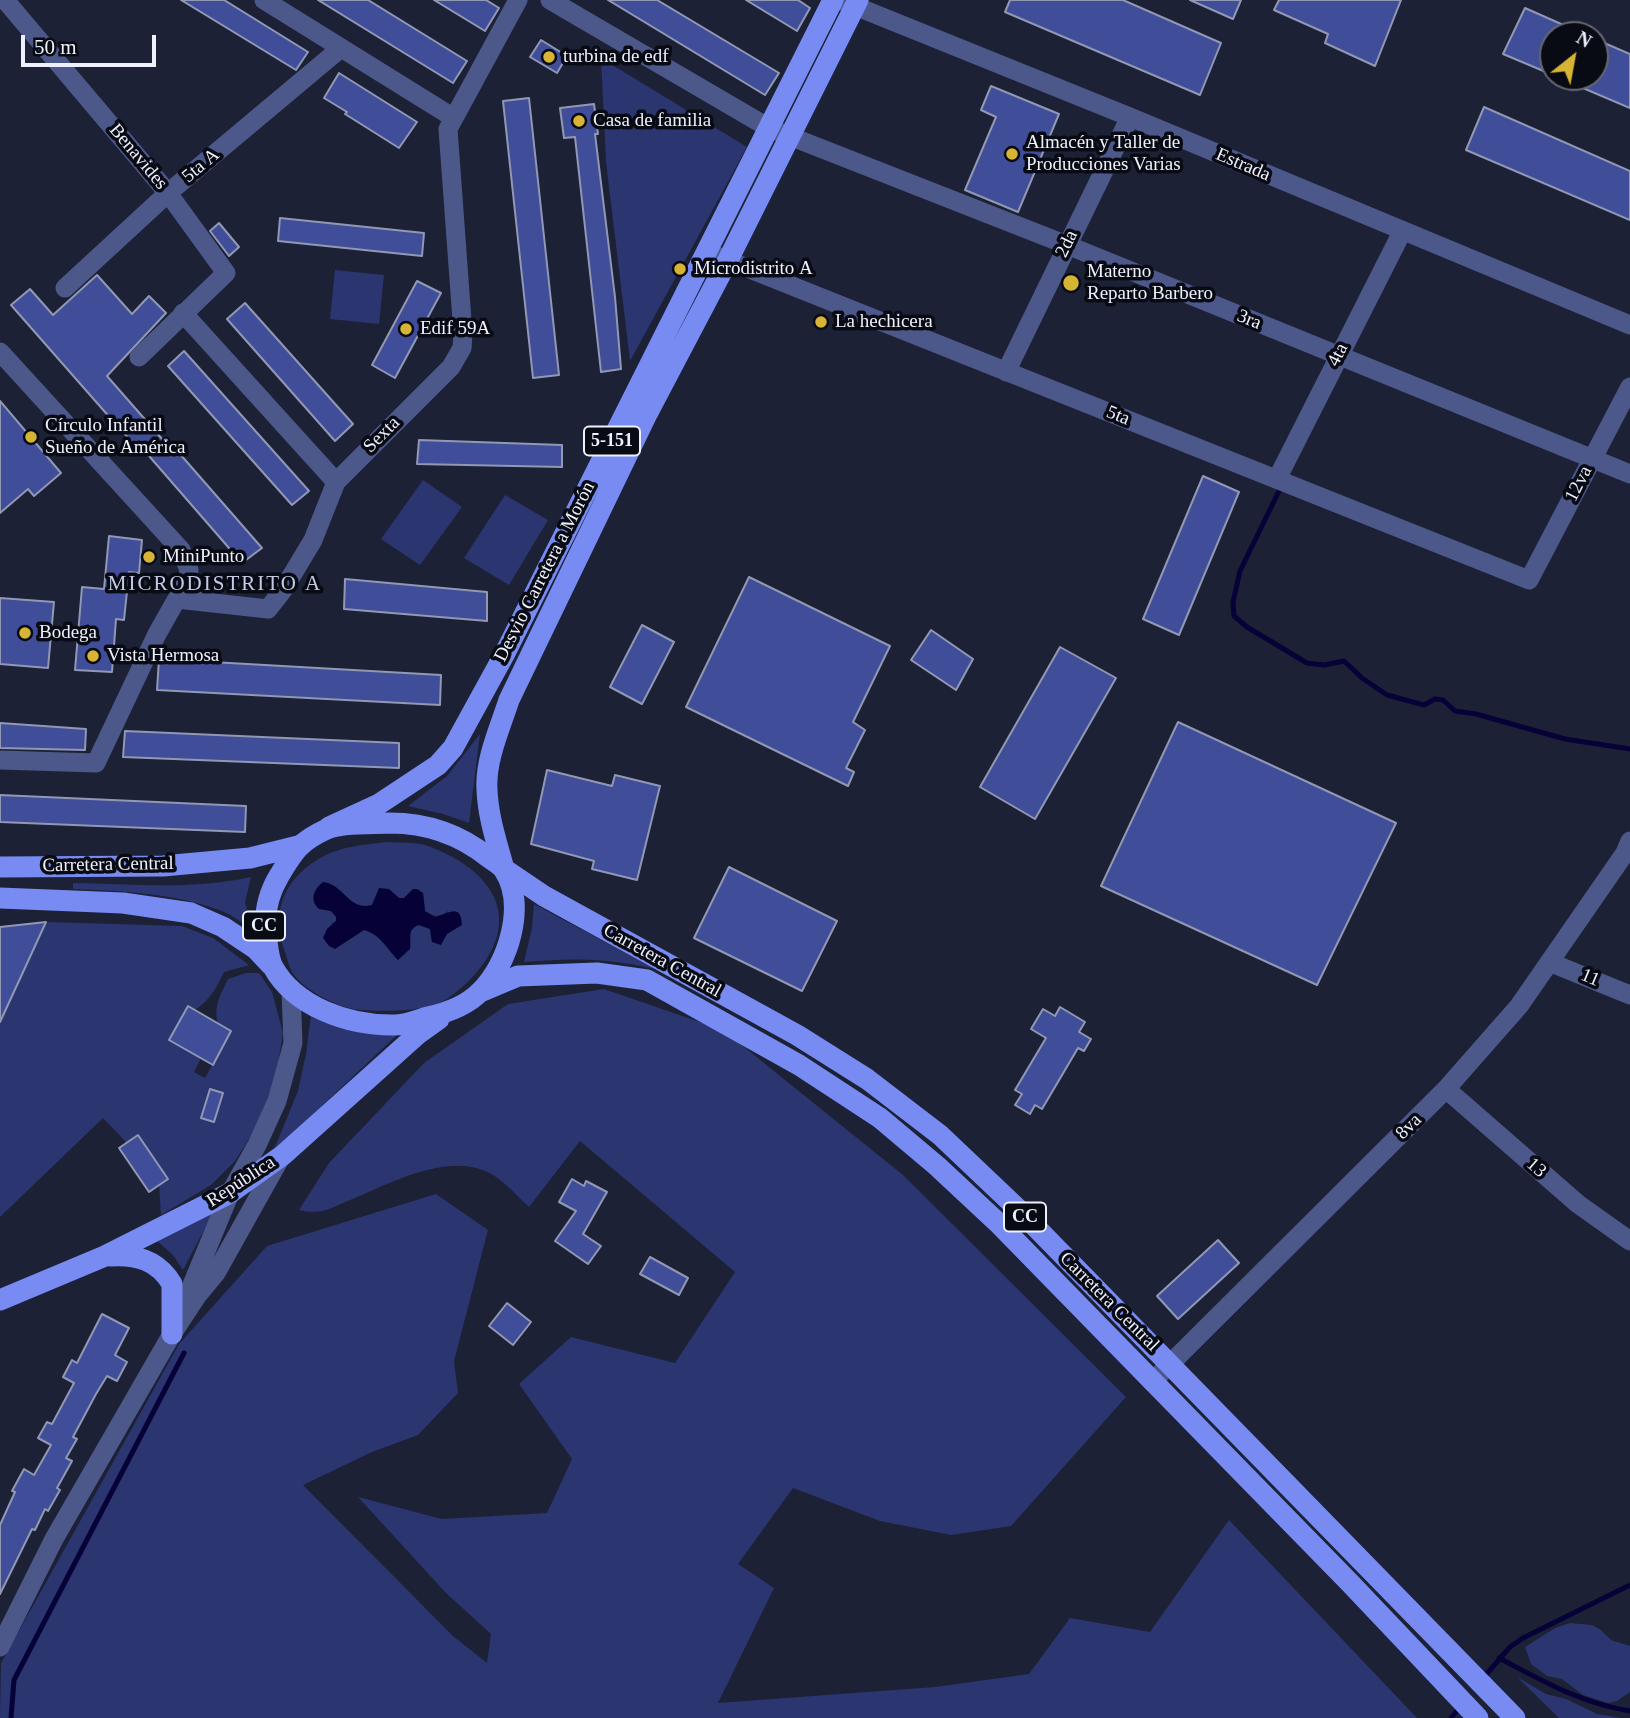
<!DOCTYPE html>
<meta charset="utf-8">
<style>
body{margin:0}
#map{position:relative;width:1630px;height:1718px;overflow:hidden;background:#1c2136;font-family:"Times New Roman",serif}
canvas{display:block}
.north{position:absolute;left:1539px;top:21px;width:70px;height:70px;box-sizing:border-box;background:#090b14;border:2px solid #656771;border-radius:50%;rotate:31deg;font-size:19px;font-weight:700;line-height:28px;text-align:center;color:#eef1fc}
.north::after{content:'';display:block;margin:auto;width:24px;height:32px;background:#d7b434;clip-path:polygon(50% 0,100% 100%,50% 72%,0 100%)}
.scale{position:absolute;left:21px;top:35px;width:135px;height:32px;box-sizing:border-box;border:4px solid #eef1fc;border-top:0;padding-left:9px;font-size:21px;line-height:24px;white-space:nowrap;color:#eef1fc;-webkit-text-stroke:5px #090b14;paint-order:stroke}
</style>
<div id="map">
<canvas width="1630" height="1718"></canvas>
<div class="north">N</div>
<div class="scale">50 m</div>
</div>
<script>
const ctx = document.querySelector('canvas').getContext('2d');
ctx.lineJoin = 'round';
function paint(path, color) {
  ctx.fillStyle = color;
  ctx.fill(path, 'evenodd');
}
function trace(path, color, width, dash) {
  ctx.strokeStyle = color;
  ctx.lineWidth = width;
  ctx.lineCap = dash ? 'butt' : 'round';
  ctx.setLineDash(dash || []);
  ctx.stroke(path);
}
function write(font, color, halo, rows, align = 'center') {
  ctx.font = font + ' "Times New Roman",serif';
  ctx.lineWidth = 7;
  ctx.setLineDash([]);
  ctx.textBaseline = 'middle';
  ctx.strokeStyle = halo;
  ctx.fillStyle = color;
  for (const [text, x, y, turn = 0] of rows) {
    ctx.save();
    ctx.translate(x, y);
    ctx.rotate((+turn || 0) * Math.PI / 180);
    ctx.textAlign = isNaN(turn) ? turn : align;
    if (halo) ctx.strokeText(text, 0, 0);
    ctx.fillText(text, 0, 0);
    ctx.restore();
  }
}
paint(new Path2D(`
 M601,58L747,147L630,361L606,162Z
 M335,270L384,275L379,324L330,319Z
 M423,480L462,507L420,565L381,539Z
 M505,495L548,520L509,585L464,558Z
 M480,734L469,823L443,814L408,806L447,776Z
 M388,842C400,843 414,842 425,845C479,863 524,906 484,963C474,977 453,998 437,1004C416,1012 375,1012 353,1009C334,1005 305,990 294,975C290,970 288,961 286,955C271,916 281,882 317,860C339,846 363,845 388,842ZM323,882C345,885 348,911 372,905L377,897L389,890L399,898H404L413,889L423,893L425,911C434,917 439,918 448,911L452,930L432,942L430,929L419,925C407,929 407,943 405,954L399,958C385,948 381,934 364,930L351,937L331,924L336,921V917L331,911L327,910Z
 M251,877L245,902L252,929C242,923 231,914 219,910C172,893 123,891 73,889V883C132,884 193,890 251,877Z
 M534,904L655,969C606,958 573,958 524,962L532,928Z
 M47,922L182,926L213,938L249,965L224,972C217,987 210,1000 195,1010L187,1006L169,1040L201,1058L194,1072L205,1078L231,1031L218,1024C213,1006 221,994 228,979L246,973H259L272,992L283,1033L275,1082L263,1117L235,1161L211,1185L161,1215L159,1184L168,1178L138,1136L127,1143L103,1118L0,1217V1021Z
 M604,989L723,1030L903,1175L1126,1397L1011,1526L951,1535L880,1521L793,1488L738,1564L774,1588L718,1703L935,1687L1029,1674L1070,1618L1150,1632L1229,1520L1417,1718H0L1,1663L179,1344L267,1246L436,1194L488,1230L454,1361L458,1393L418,1435L372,1452L303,1485L453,1636L487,1663L491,1634L446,1593L358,1497L442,1519L547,1513L572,1459L519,1384L571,1337L675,1363L735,1272L580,1141L529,1207C518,1197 506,1183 493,1175C451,1149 389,1184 350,1200C328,1209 322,1215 299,1210L329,1163L424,1063L508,1004Z
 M311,1015L359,1032L399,1033L273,1152L298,1091L306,1054Z
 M214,1211L183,1270L173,1255L155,1239Z
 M1570,1623L1592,1625L1601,1630L1611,1640L1630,1646V1692L1617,1701L1608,1703L1583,1695L1562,1679L1547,1676L1531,1664L1525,1647L1555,1628Z
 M1517,1677L1546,1694L1566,1699L1597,1714L1621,1718H1559Z`), '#2b3570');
paint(new Path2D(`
 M323,882C345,885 348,911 372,905L379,888L389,889L399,898H404L413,889H417L423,893L425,911L435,917C448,914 461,902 462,925L447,934L441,945L432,942L430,929L419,925C406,929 412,939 410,949L398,960C386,948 381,935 364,930L335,949L329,946L323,938L327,929L336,921V917L331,911L319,909C309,900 314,889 323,882Z`), '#060238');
trace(new Path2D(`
 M1279,491L1240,571L1233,602L1234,616L1247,627L1307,663L1324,665L1344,661L1362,678L1387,695L1424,705L1435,699L1443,700L1455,711L1476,714L1565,739L1630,749
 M1499,1658C1543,1681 1580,1703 1630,1711
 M1484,1677L1510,1647L1523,1638L1630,1585
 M11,1718L14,1680L184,1353
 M1451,1718L1460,1707`), '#060238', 5);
const building = new Path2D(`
 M181,0H224L308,52L296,70Z
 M318,0H368L467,61L453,83Z
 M434,0H486L499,8L485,31Z
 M608,0H657L779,73L765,95Z
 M746,0H798L810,8L797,31Z
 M1010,0H1123L1221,43L1200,95L1005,12Z
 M1190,0H1241L1233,19Z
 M1279,0H1401L1375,66L1325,43L1328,34L1274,10Z
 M1525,8L1586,35H1553V75L1503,54Z
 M1595,39L1630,54V108L1557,77H1595Z
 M541,40L567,56L557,73L530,57Z
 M339,73L417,122L399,148L345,114L347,112L324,98Z
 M991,86L1059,114L1018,212L965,190L996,117L981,110Z
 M529,98L559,375L533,378L503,101Z
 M594,104L598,134H595L615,297L621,369L601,372L575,137L564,138L560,108Z
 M1484,107L1630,171V220L1466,150Z
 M280,218L424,233L422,256L278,241Z
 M219,223L239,247L229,256L210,231Z
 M97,275L132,314L149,296L166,313L107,376L163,440L166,438L262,548L242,563L136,441L133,443L112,420L11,305L30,289L53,315Z
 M417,281L441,293L395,378L372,365Z
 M245,303L353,424L335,441L227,319Z
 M184,351L309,491L292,505L168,366Z
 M0,401L61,473L34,496L28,489L0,513Z
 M419,440L562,445V467L417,464Z
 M1203,476L1239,492L1179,635L1143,619Z
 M109,536L142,540L139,573L129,572L124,620L116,619L112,672L75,670L82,587L104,589Z
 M749,577L890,646L853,722L865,730L846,768L854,772L848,786L686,707Z
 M345,579L487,592V621L344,609Z
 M0,598L54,602L48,668L0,664Z
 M642,625L674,642L642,704L610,687Z
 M931,630L973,659L956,690L911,660Z
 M1060,647L1116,678L1035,819L980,787Z
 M159,659L441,675L440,705L157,690Z
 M1178,722L1396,823L1317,985L1101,886Z
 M0,723L86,729L85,750L0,748Z
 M125,731L399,743V768L123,757Z
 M547,770L612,786L615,775L660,786L637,880L592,869L594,861L531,844Z
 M0,795L246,806L245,832L0,822Z
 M729,867L837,921L802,991L694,938Z
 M46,922L24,970L0,1022V927Z
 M188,1006L231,1031L213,1065L169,1040Z
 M1060,1007L1085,1022L1079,1032L1091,1039L1084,1051L1078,1048L1042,1109L1035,1105L1030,1114L1015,1105L1022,1094L1015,1090L1046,1038L1031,1029L1043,1009L1055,1016Z
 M210,1089L223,1093L214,1122L201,1118Z
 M138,1135L168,1179L149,1192L119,1148Z
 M572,1179L584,1186L586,1181L607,1192L583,1234L601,1246L588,1264L555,1241L576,1211L559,1202Z
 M1218,1240L1239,1263L1178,1319L1157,1296Z
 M650,1257L688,1278L679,1295L640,1274Z
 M507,1303L531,1322L513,1345L489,1326Z
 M102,1314L129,1328L115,1355L127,1362L117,1381L107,1376L96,1394L73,1437L77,1439L66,1458L72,1461L57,1488L60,1490L48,1511L45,1509L35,1530L32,1529L0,1594V1525L15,1492L12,1491L24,1469L34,1475L51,1445L38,1438L47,1422L52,1424L74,1383L63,1377L72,1360L77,1363Z`);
paint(building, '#404d98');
trace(building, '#9198b3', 2);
trace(new Path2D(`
 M5,0L168,193L226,273L139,357
 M264,0L454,118
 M550,0L769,128L1067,245L1630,474
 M840,0L1130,117L1630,325
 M707,252L1529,580L1630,387
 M65,288L168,193L341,48
 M183,313L336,482
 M0,352L181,550L189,570L187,581L157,634L96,763L0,760
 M1006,372L1130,117
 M1277,479L1402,232
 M177,599L268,609L283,590L313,540L336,482L451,367L462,348L463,334L448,129L518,0
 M1549,962L1630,995
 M1446,1089L1578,1204L1630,1241
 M187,1297L230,1193L257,1145L277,1101L293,1043L291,991
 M1152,1382L1446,1089L1519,1006L1625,853L1630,841
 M0,1647L54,1539L172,1334L197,1296L216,1273L282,1155`), '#4d588a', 19);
trace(new Path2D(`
 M858,0L728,260L647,414L509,700C500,728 485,760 487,790C488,817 497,843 504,869L544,896L797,1035L867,1079L940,1135L1018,1209L1515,1718
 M390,823C426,823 459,834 488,857C493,861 501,865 504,870C527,905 508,965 480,992C466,1006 446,1013 428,1017C417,1020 403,1026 392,1025C348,1025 295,1007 273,967C269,960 268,950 267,941C263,918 267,896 279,876C294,851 300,841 327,829C341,822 373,824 390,823Z
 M329,827L379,804L438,765L453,748L504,655L833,0
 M0,867L163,866L250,858L298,846
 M0,898L123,903L191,913L223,927L256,949L271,965
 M480,992L518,976L597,973L647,980L799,1065L880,1118L937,1166L997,1222L1350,1583L1478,1718
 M110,1256C136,1254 158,1260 172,1284V1334
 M0,1300L105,1256L230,1193L283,1155L418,1034L439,1019`), '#778bf3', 21);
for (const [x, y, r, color] of [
 [549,57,7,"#d7b434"],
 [579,121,7,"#d7b434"],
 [1012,154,7,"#d7b434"],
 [680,269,7,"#d7b434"],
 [1071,283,9,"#d7b434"],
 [821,322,7,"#d7b434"],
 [406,329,7,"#d7b434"],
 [31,437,7,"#d7b434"],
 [149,557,7,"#d7b434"],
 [25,633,7,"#d7b434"],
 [93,656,7,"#d7b434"]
]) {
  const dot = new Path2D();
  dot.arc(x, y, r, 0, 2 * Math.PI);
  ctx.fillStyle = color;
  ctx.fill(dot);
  trace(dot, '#090b14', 2.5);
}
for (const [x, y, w] of [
 [612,441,56],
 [264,926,42],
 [1025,1217,42]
]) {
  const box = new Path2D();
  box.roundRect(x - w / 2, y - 14.5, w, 29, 5);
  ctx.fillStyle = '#090b14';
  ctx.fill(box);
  trace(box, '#eef1fc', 2);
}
write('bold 18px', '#eef1fc', null, [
 ["5-151",612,441],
 ["CC",264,926],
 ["CC",1025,1217]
]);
write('19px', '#eef1fc', '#090b14', [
 ["turbina de edf",563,57],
 ["Casa de familia",593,121],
 ["Almacén y Taller de",1026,143],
 ["Producciones Varias",1026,165],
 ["Microdistrito A",694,269],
 ["Materno",1087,272],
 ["Reparto Barbero",1087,294],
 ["La hechicera",835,322],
 ["Edif 59A",420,329],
 ["Círculo Infantil",45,426],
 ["Sueño de América",45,448],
 ["MiniPunto",163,557],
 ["Bodega",39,633],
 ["Vista Hermosa",107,656]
], 'left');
write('19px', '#eef1fc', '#090b14', [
 ["Benavides",138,157,50],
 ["Estrada",1243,165,23],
 ["5ta A",201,166,-40],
 ["2da",1067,244,-64],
 ["3ra",1249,320,22],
 ["4ta",1338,355,-63],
 ["5ta",1118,416,22],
 ["Sexta",382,435,-45],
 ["12va",1579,484,-63],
 ["Desvio Carretera a Morón",545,572,-63],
 ["Carretera Central",108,865,-1],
 ["Carretera Central",662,961,29],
 ["11",1590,978,23],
 ["8va",1409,1127,-45],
 ["13",1536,1168,41],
 ["República",241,1182,-33],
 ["Carretera Central",1109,1302,45]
]);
ctx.letterSpacing = '2px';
write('21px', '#c2cae5', '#090b14', [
 ["MICRODISTRITO A",215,584]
]);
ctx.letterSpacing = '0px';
</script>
